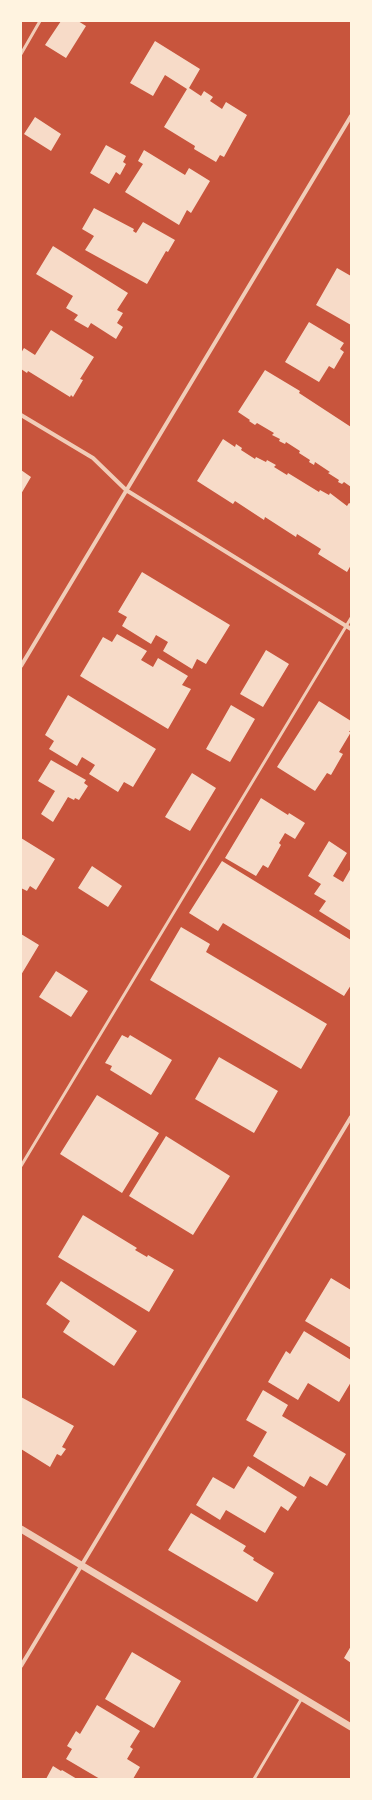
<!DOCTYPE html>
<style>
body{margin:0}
#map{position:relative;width:372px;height:1800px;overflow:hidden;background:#c8553d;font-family:"Work Sans",sans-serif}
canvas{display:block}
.frame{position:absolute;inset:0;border:22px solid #fff3e0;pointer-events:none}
</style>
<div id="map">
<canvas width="372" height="1800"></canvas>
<div class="frame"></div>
</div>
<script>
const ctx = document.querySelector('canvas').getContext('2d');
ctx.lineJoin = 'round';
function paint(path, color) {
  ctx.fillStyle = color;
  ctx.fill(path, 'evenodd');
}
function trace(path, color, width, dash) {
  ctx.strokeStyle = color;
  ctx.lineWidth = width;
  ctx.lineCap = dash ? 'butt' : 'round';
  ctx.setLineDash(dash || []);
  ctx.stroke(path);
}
paint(new Path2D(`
 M61,21H78L86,26L66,58L45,45Z
 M155,41L200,69L189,88L201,96L204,91L213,97L210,101L222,109L226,102L247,115L224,157L220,155L216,162L194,149L195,146L164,127L187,89L165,75L153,96L130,83Z
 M35,117L61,134L51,151L24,134Z
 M106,145L126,156L123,162L126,164L120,175L116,172L109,184L90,173Z
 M144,150L185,175L189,168L210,181L191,213L187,210L179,225L125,192L143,164L138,161Z
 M94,208L134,229L133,231L136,233L143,222L175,240L168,252L166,251L147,284L85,250L94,236L82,229Z
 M53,246L128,293L117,310L123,313L117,323L123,327L116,339L91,323L88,328L74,320L78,315L66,308L73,296L36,274Z
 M337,268L351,276V325L316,305Z
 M309,322L344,343L340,349L344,352L334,369L329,366L319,382L285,362Z
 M51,330L94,357L80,379L83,380L73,397L71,395L70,397L28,371L27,373L21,369V353L24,348L35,355Z
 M265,370L300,391L299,393L351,427V487L344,482L342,484L338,482L339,480L328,473L330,472L315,462L314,465L309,462L310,460L299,453L300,451L286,442L285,444L279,441L280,439L272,435L274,433L257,423L255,425L249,421L250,420L238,412Z
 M223,439L235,447L236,444L242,448L241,450L255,459L256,457L266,462L267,460L276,465L274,467L287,475L288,473L319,492L320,490L329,495L330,493L347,506L349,503L351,504V565L347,572L318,554L321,549L297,534L296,537L265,517L264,520L235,501L233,504L197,481Z
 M21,470L31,477L21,494Z
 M142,572L230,625L206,664L197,659L192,669L163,651L168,642L156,635L151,644L122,626L127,617L118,612Z
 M117,634L147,651L141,660L153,667L158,658L188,676L182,685L191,689L168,729L80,676L103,637L112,642Z
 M266,650L289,664L263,707L240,694Z
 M68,695L156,749L133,787L124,782L118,792L89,774L95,765L82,757L77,766L49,749L54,741L45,735Z
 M319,701L351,721V729L349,732H351L339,752L343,754L331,775L327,773L315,791L277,767Z
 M231,705L255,719L230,762L206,749Z
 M51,760L86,780L84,783L88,786L79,800L75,798L74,800L68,797L53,822L41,814L55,791L38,781Z
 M192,773L216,788L190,831L165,817Z
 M261,798L288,815L289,813L305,823L295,839L285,833L279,843L281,845L268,868L263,865L256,876L225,858Z
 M21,838L55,859L36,890L30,886L27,891L21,888Z
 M329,841L347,853L333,876L343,882L351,868V931L319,911L326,901L314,894L321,884L308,876Z
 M222,861L351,940V985L344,996L223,923L218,931L189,913Z
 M92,866L122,886L108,907L78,888Z
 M181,927L210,944L206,952L327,1024L301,1069L150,980Z
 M21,934L39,945L21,975Z
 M56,971L88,991L71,1017L39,997Z
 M122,1035L128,1038L130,1035L172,1060L151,1095L110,1070L112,1066L105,1063Z
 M219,1057L278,1091L254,1133L195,1099Z
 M97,1095L159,1133L122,1193L60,1154Z
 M166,1136L230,1176L193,1235L129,1196Z
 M83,1215L137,1248L135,1250L147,1257L148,1255L174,1270L149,1312L58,1257Z
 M331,1278L351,1290V1348L305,1321Z
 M61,1281L137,1331L114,1366L63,1332L70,1321L46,1304Z
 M304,1331L351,1360V1382L339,1402L308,1383L298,1400L268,1382L286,1351L290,1354Z
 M263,1390L288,1405L282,1416L346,1454L327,1486L310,1476L304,1487L253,1456L267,1432L246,1420Z
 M21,1397L74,1426L62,1447L66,1449L61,1456L57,1454L50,1467L21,1449Z
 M248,1466L297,1497L288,1511L281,1506L265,1533L226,1510L220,1520L196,1505L213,1477L234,1489Z
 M191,1513L246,1546L243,1551L254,1558L253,1560L274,1573L257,1602L168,1550Z
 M351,1646V1663L344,1658Z
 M132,1652L181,1681L154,1728L105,1699Z
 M97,1705L140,1731L130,1747L133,1749L127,1759L140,1767L133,1779H100L66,1759L72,1749L67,1746L76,1731L80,1734Z
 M53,1766L61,1771L62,1770L77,1779H46Z`), '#f7dbc8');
trace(new Path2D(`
 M21,54L40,21
 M21,1166L351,618
 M254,1779L302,1698`), '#f1ccb7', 3);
trace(new Path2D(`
 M21,415L93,458L126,490L351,629
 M21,666L351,116
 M21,1666L351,1117`), '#f1ccb7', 4);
trace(new Path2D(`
 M21,1529L351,1727`), '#f1ccb7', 7);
</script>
